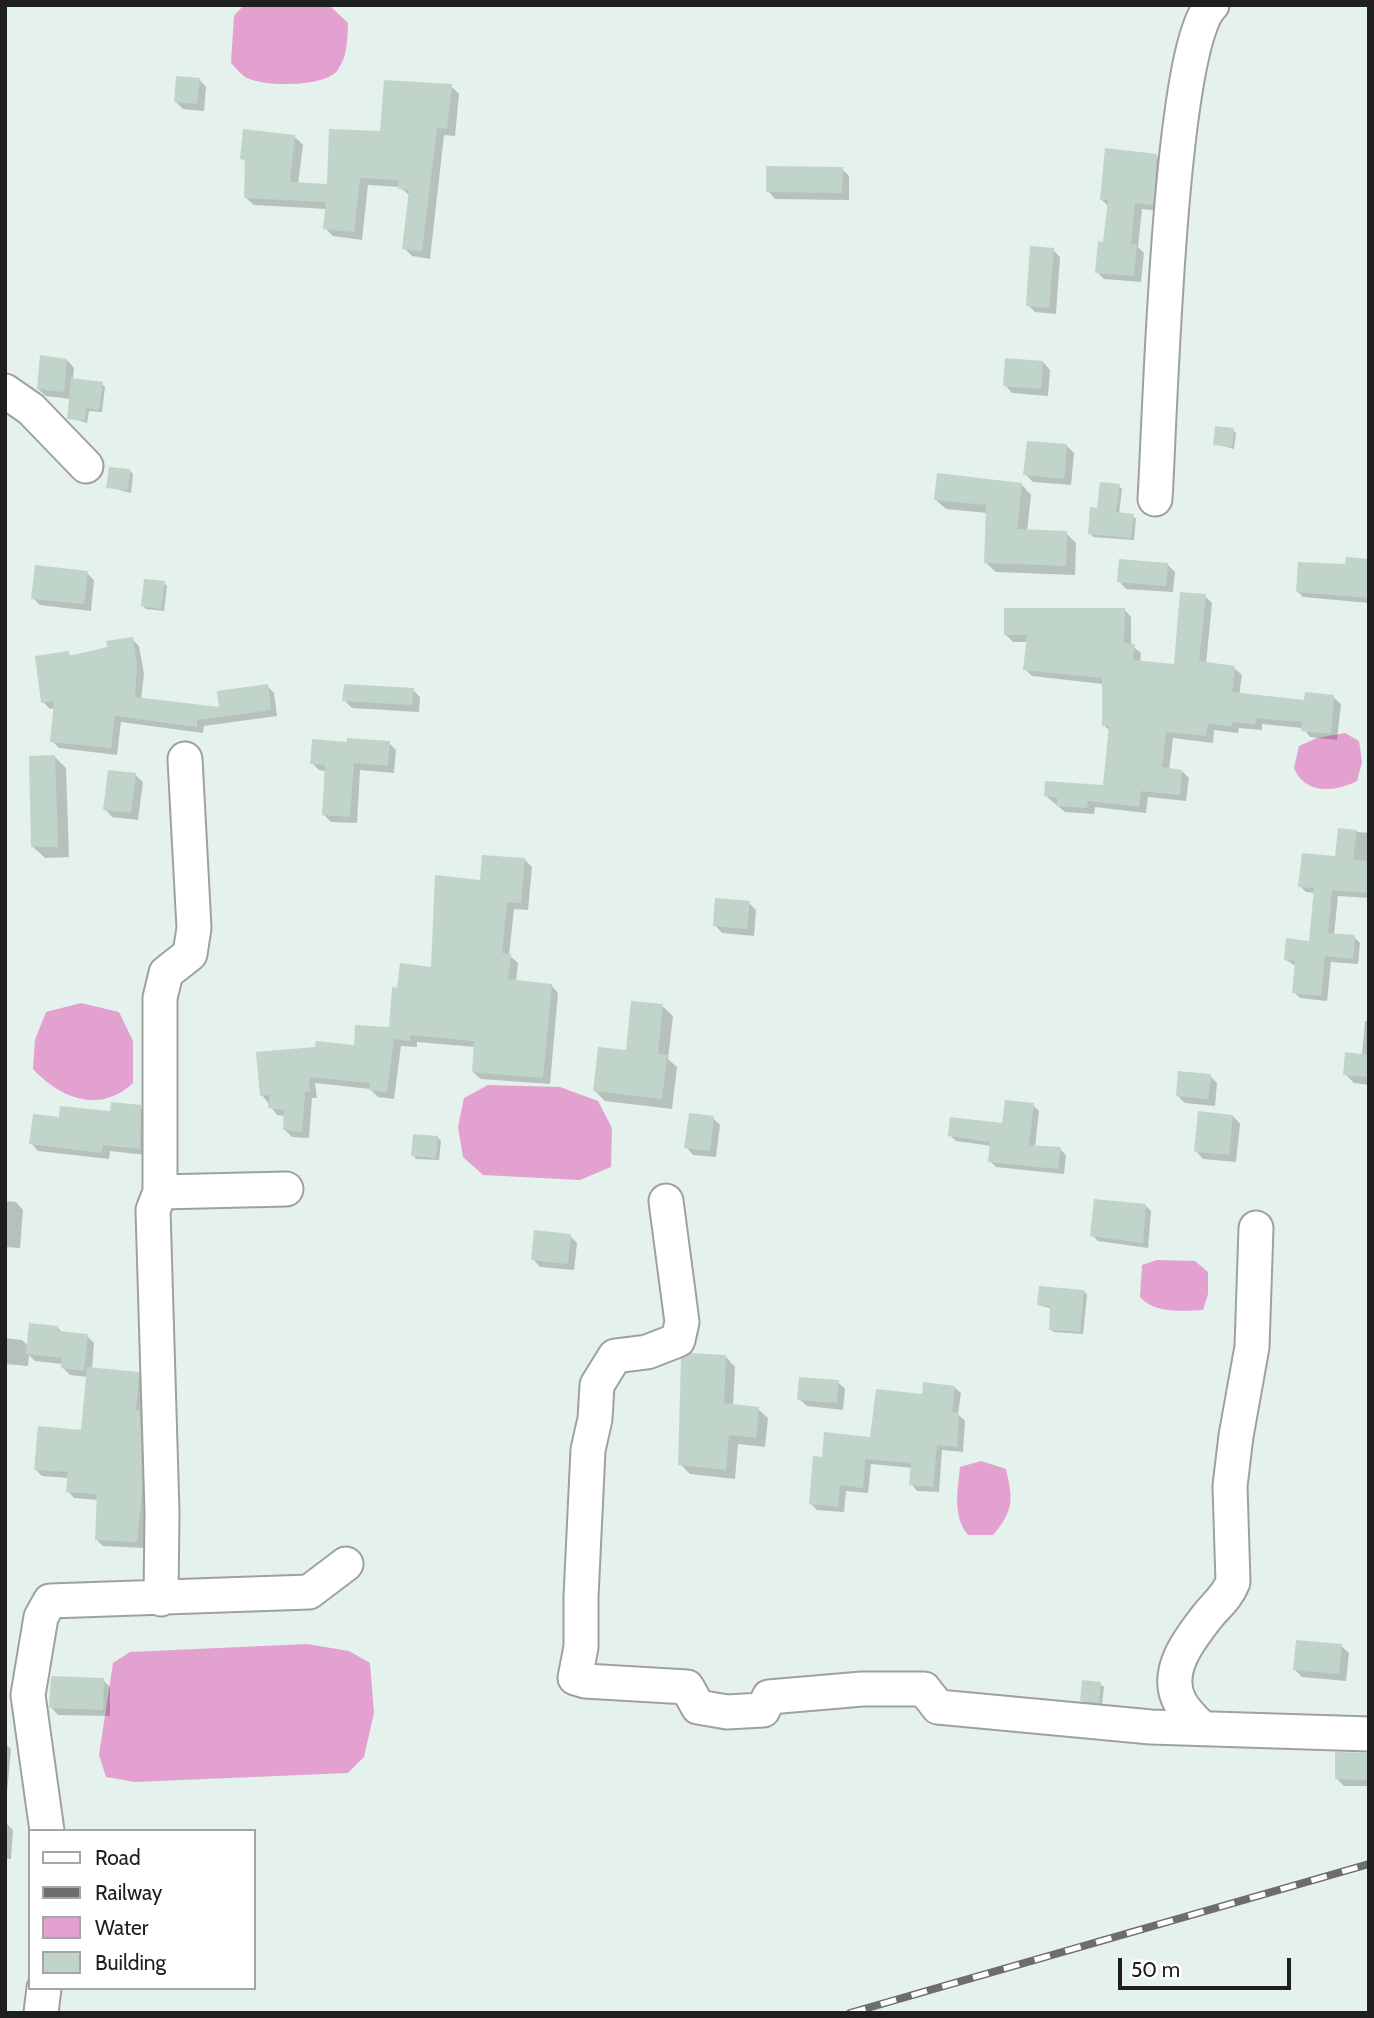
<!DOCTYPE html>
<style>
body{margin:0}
#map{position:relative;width:1374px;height:2018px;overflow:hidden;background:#e4f1ed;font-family:Cabin,sans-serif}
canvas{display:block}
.frame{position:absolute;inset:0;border:7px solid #1f1f1f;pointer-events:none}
.legend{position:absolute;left:28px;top:1829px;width:228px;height:161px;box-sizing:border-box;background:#fff;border:2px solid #a5a5a5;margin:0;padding:9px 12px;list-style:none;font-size:21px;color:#1f1f1f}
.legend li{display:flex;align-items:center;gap:14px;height:35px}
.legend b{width:35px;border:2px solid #a5a5a5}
.scale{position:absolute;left:1118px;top:1958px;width:173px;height:32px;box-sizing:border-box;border:4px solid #1f1f1f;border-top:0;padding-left:9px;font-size:21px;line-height:24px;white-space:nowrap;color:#1f1f1f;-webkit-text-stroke:5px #fff;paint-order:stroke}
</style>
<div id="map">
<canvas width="1374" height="2018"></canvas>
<div class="frame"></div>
<ul class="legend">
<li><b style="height:9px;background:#fff"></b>Road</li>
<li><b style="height:9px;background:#6d6d6d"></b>Railway</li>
<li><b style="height:19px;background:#e3a1d0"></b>Water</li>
<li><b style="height:19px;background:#c1d4ca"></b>Building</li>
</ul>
<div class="scale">50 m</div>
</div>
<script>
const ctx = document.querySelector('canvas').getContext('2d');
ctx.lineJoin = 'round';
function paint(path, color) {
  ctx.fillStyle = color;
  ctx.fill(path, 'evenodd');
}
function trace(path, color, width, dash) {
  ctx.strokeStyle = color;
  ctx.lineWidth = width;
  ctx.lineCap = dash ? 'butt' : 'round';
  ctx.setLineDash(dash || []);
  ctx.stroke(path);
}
paint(new Path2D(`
 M244,5H329L348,23C347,41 348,56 337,71C324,87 265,87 247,78C241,75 236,68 231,63L234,16Z
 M1345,733L1359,741L1362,762L1357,781C1336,792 1305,795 1294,768L1299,746L1317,738Z
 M81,1003L119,1012L133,1041V1083C100,1114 61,1099 33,1069L35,1040L46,1012Z
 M488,1085L560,1087L598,1101L612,1128L611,1167L580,1180L483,1175L463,1157L458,1127L464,1098Z
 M1157,1260L1195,1261L1208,1272V1294L1203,1310C1183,1311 1155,1314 1140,1297L1142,1265Z
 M981,1461L1006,1469C1013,1499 1014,1511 993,1535H968C952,1516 958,1489 960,1467Z
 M307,1644L349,1651L370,1663L374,1713L364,1757L348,1773L135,1782L106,1777L99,1755L113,1663L130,1652Z`), '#e3a1d0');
paint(new Path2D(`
 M199,79L206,87L204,111L183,109L176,102Z
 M451,86L459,94L455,136L444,135L430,259L412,256L404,248L410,196L400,187L368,185L362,240L333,236L325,228L327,209L254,205L245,197L247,164L242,158L294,136L303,145L298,184L328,186L382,133Z
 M1157,156L1163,163L1159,211L1142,209L1138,247L1144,253L1141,282L1104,279L1097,272L1105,244L1109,207L1101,199Z
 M842,169L849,176V200L775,199L768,191Z
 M1053,250L1060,257L1056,314L1035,312L1028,305Z
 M67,360L74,368L73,380L102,384L105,387L102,412L89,411L87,423L69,418L71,399L46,396L38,389Z
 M1043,362L1050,370L1048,396L1012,393L1005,385Z
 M1233,430L1236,433L1234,449L1215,444Z
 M1067,446L1074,453L1071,485L1033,482L1025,474Z
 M130,471L133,474L131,493L108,487Z
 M1022,485L1031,495L1027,532L1066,533L1076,543L1075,575L996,572L986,563L988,513L946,509L936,500Z
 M1119,486L1122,489L1119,514L1136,518L1134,540L1093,537L1090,533L1098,510Z
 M1369,561V603L1303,597L1297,591L1347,566Z
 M1167,564L1175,572L1173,592L1126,589L1119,581Z
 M87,573L94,580L91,611L40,605L33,598Z
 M164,583L167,586L164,611L146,609L143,606Z
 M1205,596L1212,603L1206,664L1234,668L1242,675L1239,695L1305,702L1333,697L1341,704L1337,740L1310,737L1303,728L1262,724V730L1239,728L1238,733L1214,730L1213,743L1173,738L1169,770L1182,771L1189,778L1186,801L1148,797L1146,813L1095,807L1094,814L1065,812L1046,796L1105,787L1111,732L1104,725L1103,684L1032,676L1025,669L1028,642H1013L1006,635L1124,609L1131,617V645L1141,653L1140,663L1175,666Z
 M132,639L139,646L144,674L141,700L221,709L267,686L274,693L277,716L204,726L203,733L121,722L117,755L59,748L52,741L55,708L50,709L43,702L68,653L72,657L109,649Z
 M413,690L420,697L419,712L352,708L344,700Z
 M389,743L396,750L394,773L360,770L357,823L331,822L323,814L326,771L319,770L312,763L349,744Z
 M55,757L66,768L69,857L45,858L33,847Z
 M135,775L143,782L138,820L112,817L105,809Z
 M1339,830L1369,833V898L1338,896L1334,935L1354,937L1360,943L1358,964L1331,962L1327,1001L1300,998L1294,992L1296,966L1286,960L1311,943L1315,893L1306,892L1300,886L1336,858Z
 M524,859L532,867L528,910L514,909L509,955L518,963L516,982L551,985L558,993L550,1084L481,1079L473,1072L475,1047L417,1042V1047L401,1046L394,1099L378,1097L370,1089L315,1083L317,1098H312L309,1138L292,1137L285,1130L286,1116L277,1115L262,1095L391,1029L399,989L432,968L482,882Z
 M749,903L756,910L754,936L722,933L715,925Z
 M662,1006L673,1016L668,1059L677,1067L672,1109L605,1101L595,1091Z
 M1365,1021H1369V1085L1354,1083L1345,1074L1362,1056Z
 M1210,1076L1217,1083L1215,1106L1185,1103L1178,1096Z
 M1033,1105L1039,1111L1035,1147L1060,1149L1066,1155L1064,1174L996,1167L990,1161L992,1146L956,1141L950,1135L1004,1125Z
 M140,1107L147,1114L146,1155L110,1151L109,1159L38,1151L31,1143L61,1119Z
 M1233,1116L1240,1124L1236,1162L1203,1159L1196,1151Z
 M713,1118L720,1125L716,1157L693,1155L686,1147Z
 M437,1137L441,1141L439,1160L416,1159L413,1155Z
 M5,1201L16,1202L23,1210L20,1248L5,1247Z
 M1146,1206L1151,1211L1148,1248L1098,1241L1092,1235Z
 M570,1236L577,1243L574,1270L540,1267L533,1259Z
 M1084,1291L1087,1295L1083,1334L1054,1332L1050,1329L1052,1309L1039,1305Z
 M57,1327L64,1334L87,1336L94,1343L92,1369L138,1373L145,1380L142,1415L146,1419L148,1499L144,1548L103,1546L96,1539L98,1500L74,1498L68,1491L69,1478L42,1476L35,1469L83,1432L88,1377L70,1375L63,1368V1364L35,1361L29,1355L28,1366L5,1364V1338L22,1340L28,1346Z
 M726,1357L735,1367L733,1406L758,1409L768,1418L765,1447L738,1444L735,1479L690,1474L680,1464Z
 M838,1382L845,1389L843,1410L807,1406L799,1399Z
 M954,1387L961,1393L958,1414L965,1421L963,1452L942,1450L939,1492L917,1491L911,1484L913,1468L871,1464L868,1493L846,1491L844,1512L817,1510L811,1504L823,1459L872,1439L923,1396Z
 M1341,1646L1349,1653L1346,1681L1302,1677L1295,1670Z
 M103,1680L110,1687V1716L58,1715L51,1707Z
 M1100,1684L1104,1687L1102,1705L1085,1704L1082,1700Z
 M5,1743L11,1749L5,1815Z
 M1369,1754V1786H1344L1337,1779Z
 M5,1822L13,1830L11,1859H5Z`), '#0003');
paint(new Path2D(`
 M176,76L200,78L197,104L174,102Z
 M384,80L452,84L447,129L437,128L422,251L402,249L409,190L398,189L399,180L360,178L354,232L323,229L326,202L244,198L245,160L240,159L243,129L295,135L290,182L327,184L329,129L380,131Z
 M1105,148L1157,154L1153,205L1135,203L1131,244L1137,245L1134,276L1095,273L1098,241L1103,242L1108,200H1100Z
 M766,166L843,167L842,193L766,192Z
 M1030,246L1054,248L1049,308L1026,306Z
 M40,355L67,359L64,392L37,389Z
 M1005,358L1043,361L1041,389L1003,386Z
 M71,378L103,382L99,410L86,408L85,421L67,419Z
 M1215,426L1234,428L1232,447L1213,445Z
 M1027,441L1067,444L1064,479L1023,475Z
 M109,467L130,469L128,490L106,488Z
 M937,473L1022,483L1017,529L1067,531L1066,566L984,563L986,505L934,500Z
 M1100,482L1120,484L1116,512L1134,514L1131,538L1088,534L1090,507L1097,508Z
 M1346,557L1369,559V598L1296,592L1298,562L1345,564Z
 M1119,559L1168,563L1166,586L1117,582Z
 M35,565L88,571L84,604L31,599Z
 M144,579L165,581L161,609L141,606Z
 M1180,592L1206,594L1199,661L1235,666L1232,692L1304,700L1305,692L1334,695L1331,734L1301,731L1302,722L1256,718L1255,724L1232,722V726L1208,724L1206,736L1166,732L1162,767L1182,770L1180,795L1141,791L1139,807L1088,801L1087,808L1057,806V798L1044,796L1045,781L1103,785L1109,726H1102V678L1023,670L1027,635H1004V608H1125L1124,643L1135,644L1133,660L1174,664Z
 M133,637L137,666L135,697L219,707L217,691L268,684L271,710L197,720V727L115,716L111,748L50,742L54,701L41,703L35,656L69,651V656L107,647L106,641Z
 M344,684L414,688L412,705L342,701Z
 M347,738L390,741L388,766L354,763L350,817L322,815L325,765L310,764L312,739L347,742Z
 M55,755L58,847H31L29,756Z
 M108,770L136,773L131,813L103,810Z
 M1338,828L1357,830L1353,860L1369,861L1368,893L1332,890L1328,933L1355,935L1353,959L1325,956L1321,996L1292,993L1295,961L1284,960L1286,938L1309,941L1314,888L1298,887L1302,853L1335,856Z
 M482,855L525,858L521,903L507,902L502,953L511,954L508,979L552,984L543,1078L472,1072L474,1041L410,1035V1041L394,1039L387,1092L369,1090L370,1083L309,1077L310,1091L305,1092L302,1132L283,1130L284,1110L268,1108L270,1095L260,1096L256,1052L315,1047L316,1041L354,1045L355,1025L389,1027L392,987L397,988L400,963L431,967L435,875L480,880Z
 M715,898L750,901L747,929L713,926Z
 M631,1001L663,1004L658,1054L667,1055L662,1099L593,1091L598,1047L626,1050Z
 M1345,1052L1369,1055V1077L1343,1075Z
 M1178,1071L1211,1074L1208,1099L1176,1096Z
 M1005,1100L1034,1103L1029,1145L1061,1147L1058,1169L988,1162L990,1142L948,1136L950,1117L1002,1123Z
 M111,1102L141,1105L140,1149L103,1145L102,1153L29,1144L33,1114L59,1117L60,1106L110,1111Z
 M1198,1111L1233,1115L1229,1155L1194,1152Z
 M689,1113L714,1116L710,1151L684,1148Z
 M413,1134L438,1136L436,1158L411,1156Z
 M1094,1199L1146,1204L1143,1243L1090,1236Z
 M534,1230L571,1234L568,1264L531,1260Z
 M1039,1286L1084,1290L1080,1332L1049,1330L1050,1306L1037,1305Z
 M29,1323L58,1326L57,1331L88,1334L84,1371L61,1368L62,1358L26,1354Z
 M691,1353L726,1355L724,1403L759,1407L756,1438L729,1435L726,1470L678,1465L681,1359Z
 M87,1367L139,1372L136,1410H140L142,1491L137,1542L95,1540L97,1494L66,1492L68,1472L34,1470L38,1426L81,1430Z
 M799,1377L839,1380L837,1403L797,1400Z
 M923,1382L955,1386L952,1412L959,1413L957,1447L937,1445L933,1487L909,1485L911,1463L865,1459L863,1488L840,1485L838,1507L809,1504L813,1456L822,1457L824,1432L870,1437L876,1389L922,1394Z
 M1296,1640L1342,1644L1339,1674L1293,1670Z
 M51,1676L104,1678L103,1710L49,1708Z
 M1082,1680L1101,1682L1099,1703L1080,1701Z
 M1335,1752L1369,1753V1780L1335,1779Z`), '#c1d4ca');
const minor = new Path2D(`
 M5,391L31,409L86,466
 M1155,499C1160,422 1169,44 1212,5
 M160,1192V998L166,973L190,954L194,928L185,759
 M666,1201L682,1322L678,1340L647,1352L615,1356L597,1385L595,1419L588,1450L581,1597V1647L575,1678L585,1681L687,1687L698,1707L727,1712L763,1710L769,1697L862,1689H924L938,1707L1151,1727L1369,1734
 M161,1599L162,1512L153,1210L160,1192L286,1189
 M1202,1728C1194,1720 1185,1712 1180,1702C1163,1671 1191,1637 1210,1613C1219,1603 1228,1595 1233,1582L1230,1486L1236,1436L1252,1347L1256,1228
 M47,1831L28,1695L41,1617L50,1601L309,1592L346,1564
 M41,2013L44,1988`);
trace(minor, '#a0a0a0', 37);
trace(minor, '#fff', 33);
const rail = new Path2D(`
 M850,2013L1369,1864`);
trace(rail, '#6d6d6d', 8);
trace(rail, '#fff', 5, [16]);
</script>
